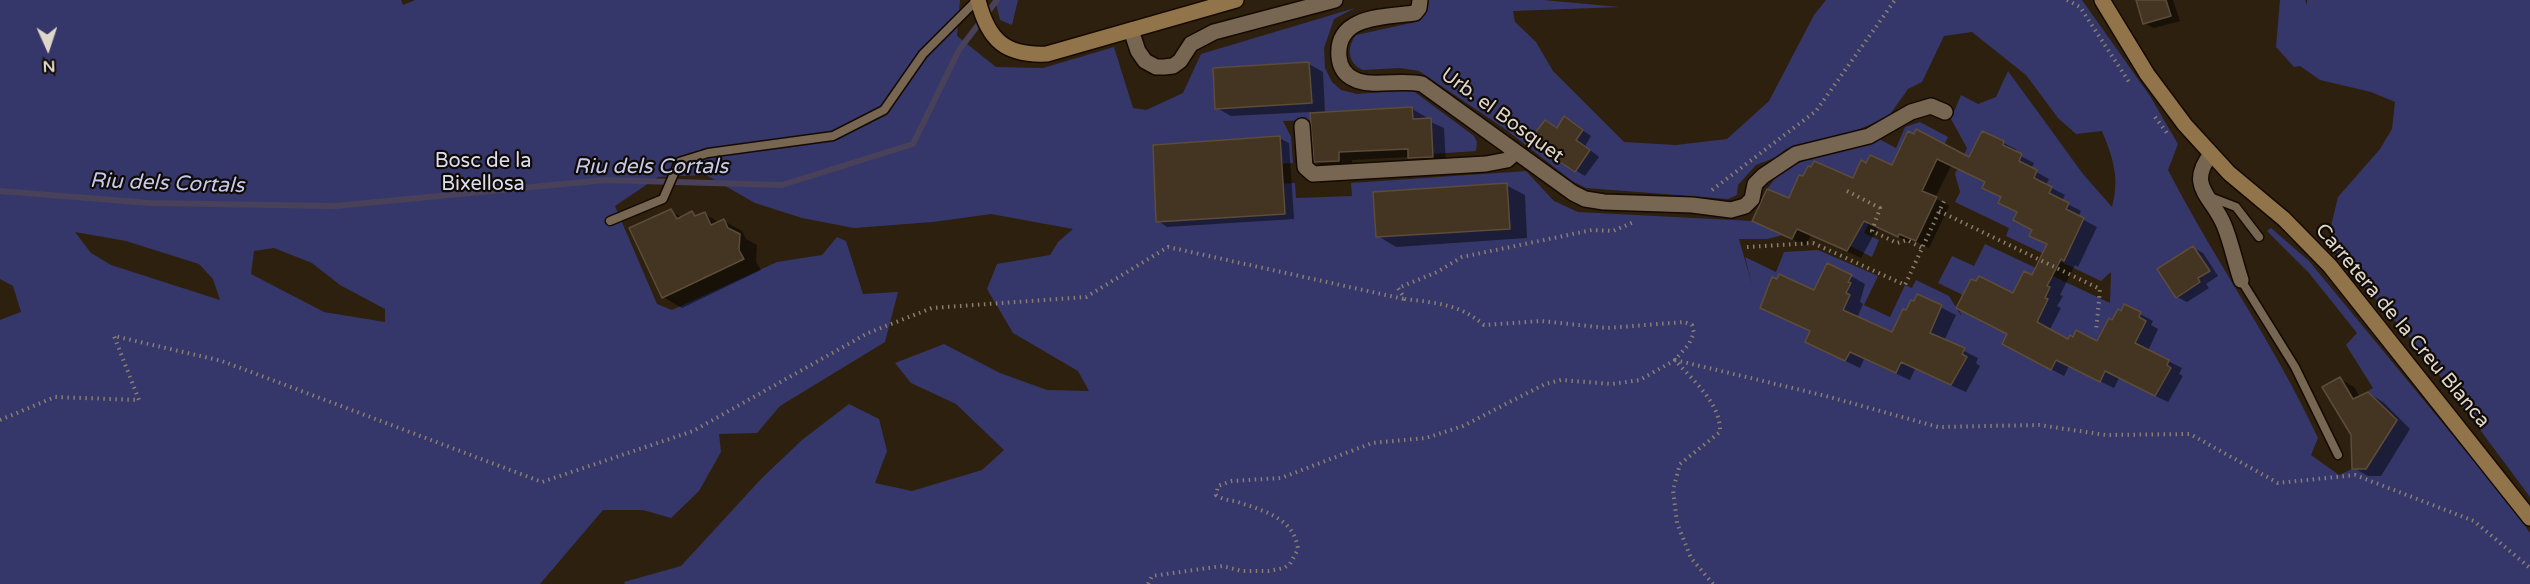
<!DOCTYPE html>
<style>
body{margin:0}
#map{position:relative;width:2530px;height:584px;overflow:hidden;background:#2e200e;font-family:"Varela Round",sans-serif}
canvas{display:block}
.north{position:absolute;left:18px;top:18px;width:60px;height:60px;-webkit-text-stroke:4px #110b05;paint-order:stroke;rotate:177deg;font-size:16px;font-weight:700;line-height:24px;text-align:center;color:#dfd6ca}
.north::after{content:'';display:block;margin:auto;width:21px;height:27px;background:#dfd6ca;clip-path:polygon(50% 0,100% 100%,50% 72%,0 100%)}
</style>
<div id="map">
<canvas width="2530" height="584"></canvas>
<div class="north">N</div>
</div>
<script>
const ctx = document.querySelector('canvas').getContext('2d');
ctx.lineJoin = 'round';
function paint(path, color) {
  ctx.fillStyle = color;
  ctx.fill(path, 'evenodd');
}
function trace(path, color, width, dash) {
  ctx.strokeStyle = color;
  ctx.lineWidth = width;
  ctx.lineCap = dash ? 'butt' : 'round';
  ctx.setLineDash(dash || []);
  ctx.stroke(path);
}
function write(font, color, halo, rows, align = 'center') {
  ctx.font = font + ' "Varela Round",sans-serif';
  ctx.lineWidth = 4.5;
  ctx.setLineDash([]);
  ctx.textBaseline = 'middle';
  ctx.strokeStyle = halo;
  ctx.fillStyle = color;
  for (const [text, x, y, turn = 0] of rows) {
    ctx.save();
    ctx.translate(x, y);
    ctx.rotate((+turn || 0) * Math.PI / 180);
    ctx.textAlign = isNaN(turn) ? turn : align;
    if (halo) ctx.strokeText(text, 0, 0);
    ctx.fillText(text, 0, 0);
    ctx.restore();
  }
}
paint(new Path2D(`
 M0,0H401L403,5L415,0H960L957,36L996,67L1043,68L1114,47L1133,108L1146,110L1183,93L1201,54L1355,8L1334,19L1324,48L1325,68L1332,82L1341,90L1357,94L1412,90L1474,136L1477,142L1476,151L1432,154L1430,118L1413,119L1412,107L1329,112L1330,125L1311,126V120L1283,121L1291,137L1293,163L1171,172L1155,190L1295,183L1296,198L1352,196L1351,183L1526,171L1554,201L1578,212L1752,221L1783,235L1767,239H1739L1752,285L1745,257L1776,272L1784,252L1818,250L1878,276L1864,305L1890,317L1905,285L1912,288L1916,280L1949,296L1962,317L1959,309L1965,296L1938,283L1952,256L1974,266L1985,244L2110,303L2111,272L2101,281L2006,236L2009,228L1955,202L1960,192L1955,174L1967,148L1951,119L1961,95L1978,104L1996,97L2008,71L2083,174L2112,207C2120,178 2113,158 2102,131L2076,134L2058,118L2026,75L1972,32L1944,36L1922,82L1908,89L1888,117L1843,136L1786,149L1777,157L1756,165L1738,185L1737,195L1728,199L1586,188L1572,181L1505,129L1419,71L1400,68L1363,70C1348,64 1346,47 1356,35L1420,21L1427,6V0H1543L1620,7L1513,11L1515,22L1536,42L1553,71L1624,142L1676,145L1727,139L1769,101L1814,15L1826,0H2082L2150,96L2178,144L2168,170C2215,261 2275,345 2318,438L2311,455L2339,475L2352,469H2366L2374,458L2375,439L2382,443L2397,420L2368,391L2373,388L2346,345L2357,333L2309,273L2267,231L2271,228L2309,261L2511,506L2530,533V584H625L624,582L681,566L762,478L802,440L849,404L879,419L887,451L875,483L912,491L982,470L1004,450L956,404L911,383L895,363L944,344L1000,373L1047,390L1089,391L1078,371L1013,333L987,289L997,264L1050,255L1058,242L1073,229L991,214L933,222L854,228L802,218L755,203L706,175L658,177L615,206L657,304L672,310L777,262L822,255L837,237L846,241L863,294L898,292L885,342L780,406L757,433L719,434L721,452L699,491L671,518L643,510H603L540,584H0V320L21,312L13,286L0,279ZM75,232L126,241L199,264L213,279L220,300L111,265L91,253ZM274,248L312,263L340,285L385,309V322L324,312L251,274L254,251Z
 M995,0H1018L1012,25L1000,20Z
 M2280,0H2305L2307,5V0H2530V497L2423,353L2337,255L2330,230L2338,197L2380,149L2392,129L2395,102L2371,92L2320,80L2300,66L2294,67L2276,47Z
 M1920,122L1948,137L1944,145L1916,129L1914,134L1908,131L1902,143L1905,145L1898,168L1870,155L1866,163L1862,161L1873,214L1864,233L1879,240L1872,257L1850,246L1863,223L1831,168L1814,161L1811,167L1808,166L1803,176L1799,175L1791,203L1783,196L1767,189L1780,172L1819,153L1852,149L1877,138L1896,148L1905,127Z`), '#35376a');
paint(new Path2D(`
 M2138,0H2173L2180,21L2154,28L2144,23Z
 M1309,64L1323,72L1325,113L1412,109L1426,117V120L1444,128L1446,164L1424,165L1409,157L1352,160L1353,169L1330,170L1316,162L1311,112L1231,116L1217,108Z
 M1574,124L1591,136L1585,146L1599,157L1585,176L1575,170Z
 M1909,133L1970,159L1983,133L2004,143L2017,150L2015,153L2034,163L2031,169L2049,179L2046,185L2065,195L2062,201L2081,211L2078,217L2097,227L2078,267L2075,265L2060,295L2063,296L2057,306L2061,308L2049,331L2069,341L2098,343L2125,306L2153,321L2151,325L2158,329L2148,351L2182,368L2179,374L2183,376L2168,402L2119,378L2114,388L2069,366L2064,376L2017,351L2009,334L2013,295L2032,277L2048,245L2031,235L2033,230L2018,213L2000,203L2003,198L1986,183L1951,166L1935,198L1949,206L1929,248L1913,240L1911,243L1878,227L1861,258L1811,235L1806,245L1767,228L1789,200L1893,167Z
 M1279,138L1289,143L1294,219L1167,227L1158,221Z
 M1506,185L1525,195L1527,238L1396,247L1378,236Z
 M671,211L683,218L692,213L698,217L705,214L720,223L724,221L742,231L746,239L757,245L756,262L761,270L682,308L663,297Z
 M2194,248L2203,253L2218,276L2206,284L2209,288L2187,302L2177,297Z
 M1851,276L1865,284L1860,302L1863,304L1857,318L1893,334L1918,296L1956,315L1944,341L1978,358L1976,363L1980,366L1966,392L1915,369L1910,380L1864,359L1860,368L1821,349L1811,332L1776,315L1815,292Z
 M2340,379L2354,387L2360,397L2368,393L2383,402L2410,429L2381,476H2368L2354,468L2353,435Z`), '#0007');
trace(new Path2D(`
 M0,191L150,203L335,206L605,180L782,185L913,144L959,50L997,0`), '#484159', 6);
const building = new Path2D(`
 M2136,0H2166L2171,16L2143,24Z
 M1309,62L1312,103L1215,109L1213,68Z
 M1412,107L1413,119L1431,118L1433,157L1408,158V149L1339,152V161L1314,162L1310,113Z
 M1564,116L1583,130L1576,140L1590,150L1575,172L1529,141L1545,120L1557,128Z
 M1916,129L1969,157L1982,131L2004,141L2003,145L2022,154L2019,161L2037,170L2034,178L2052,187L2049,193L2069,203L2066,209L2084,218L2064,261L2061,259L2047,286L2050,287L2045,298L2048,299L2037,322L2068,339L2070,335L2073,337L2076,330L2097,341L2109,318L2112,320L2118,309L2121,311L2124,304L2141,312L2139,317L2146,321L2135,343L2169,360L2167,365L2171,368L2155,396L2105,371L2100,382L2056,360L2051,370L2002,344L2007,334L1956,308L1971,279L1976,281L1979,276L2013,293L2024,271L2032,275L2047,244L2029,236L2032,230L2013,220L2017,212L1998,203L2001,197L1982,188L1985,182L1937,159L1922,191L1937,197L1916,241L1899,234L1898,237L1864,221L1847,251L1797,229L1792,239L1752,221L1767,189L1789,198L1799,175L1803,176L1808,166L1811,167L1814,161L1853,178L1861,160L1866,163L1870,155L1892,165L1908,131L1914,134Z
 M1280,136L1285,214L1156,222L1153,145Z
 M1507,183L1510,229L1376,237L1373,192Z
 M671,209L677,219L692,211L695,216L705,212L711,225L724,219L728,228L740,234L739,250L744,259L662,298L629,228Z
 M2193,246L2210,271L2198,278L2200,282L2176,298L2157,269Z
 M1827,263L1852,275L1848,282L1851,283L1846,293L1850,295L1843,310L1892,332L1903,309L1906,310L1911,300L1914,301L1917,294L1942,305L1930,333L1965,348L1962,354L1967,357L1951,385L1901,362L1896,373L1850,352L1845,361L1805,342L1810,331L1760,308L1772,277L1777,279L1779,274L1814,290Z
 M2340,377L2353,399L2368,392L2397,420L2366,469H2352L2351,435L2322,387Z`);
paint(building, '#433522');
trace(building, '#5c4c39', 1.5);
const lane = new Path2D(`
 M2210,197L2236,207L2259,237
 M610,221L663,199L679,162L708,153L833,136L884,110L923,54L977,0
 M2241,280L2295,367L2338,455`);
const street = new Path2D(`
 M1420,0L1419,8L1415,13C1385,17 1335,15 1339,57C1340,67 1345,75 1354,79C1370,88 1402,79 1422,84L1573,193L1585,199L1604,202L1692,205L1731,210L1745,206L1752,199L1755,184L1763,176L1796,154L1869,136L1911,112L1931,106L1945,112
 M1131,30L1138,51L1145,61L1156,67H1164L1173,66L1180,61L1191,44L1214,32L1335,0
 M1302,126L1305,167L1313,174L1486,164L1507,160L1516,152
 M2211,154C2186,186 2212,196 2224,225C2231,242 2235,262 2241,280`);
const secondary = new Path2D(`
 M978,0C988,40 1005,56 1047,54L1236,0
 M2102,0L2147,74L2185,125L2229,173L2284,219L2330,266L2530,518`);
trace(lane, '#160a00', 11);
trace(street, '#160a00', 18);
trace(secondary, '#160a00', 18);
trace(new Path2D(`
 M2067,0L2080,7L2131,85
 M2155,117L2167,133
 M1712,190L1816,111L1895,0
 M1847,191L1880,208L1872,231L1897,243L1907,240L1922,248
 M1939,211L2100,289L2096,332
 M1747,247L1813,243L1905,285L1944,201
 M0,420L55,397L139,400L114,336L222,361L542,482L693,431L868,333L932,308L1086,297L1168,247L1404,299
 M1148,584L1152,576L1222,566L1242,571H1269L1284,568L1290,564L1298,549C1294,518 1264,511 1238,502C1230,500 1223,500 1216,495L1218,486L1232,481L1281,478L1372,443L1426,438L1463,426L1545,384L1561,380L1612,384L1640,380L1675,360L1689,344L1694,333L1692,325L1684,322L1607,328L1541,321L1484,325C1459,304 1437,303 1405,299L1398,288L1437,272L1462,257L1592,230L1613,231L1634,222
 M1713,584L1691,558L1677,523L1673,490L1680,464L1720,432C1721,403 1693,381 1675,360L1826,396L1938,427L2039,425L2106,435L2190,434L2278,483L2355,475L2474,521L2530,568`), '#897e6f', 4, [1.5, 4.5]);
trace(lane, '#766652', 8);
trace(street, '#766652', 15);
trace(secondary, '#92744a', 15);
write('20px', '#dfd6ca', '#110b05', [
 ["Urb. el Bosquet",1502,116,36],
 ["Carretera de la Creu Blanca",2402,326,50]
]);
write('20px', '#dcdef1', '#110b05', [
 ["Bosc de la",483,162],
 ["Bixellosa",483,185]
]);
write('italic 21px', '#c5c9ef', '#110b05', [
 ["Riu dels Cortals",651,167],
 ["Riu dels Cortals",167,184,2]
]);
</script>
